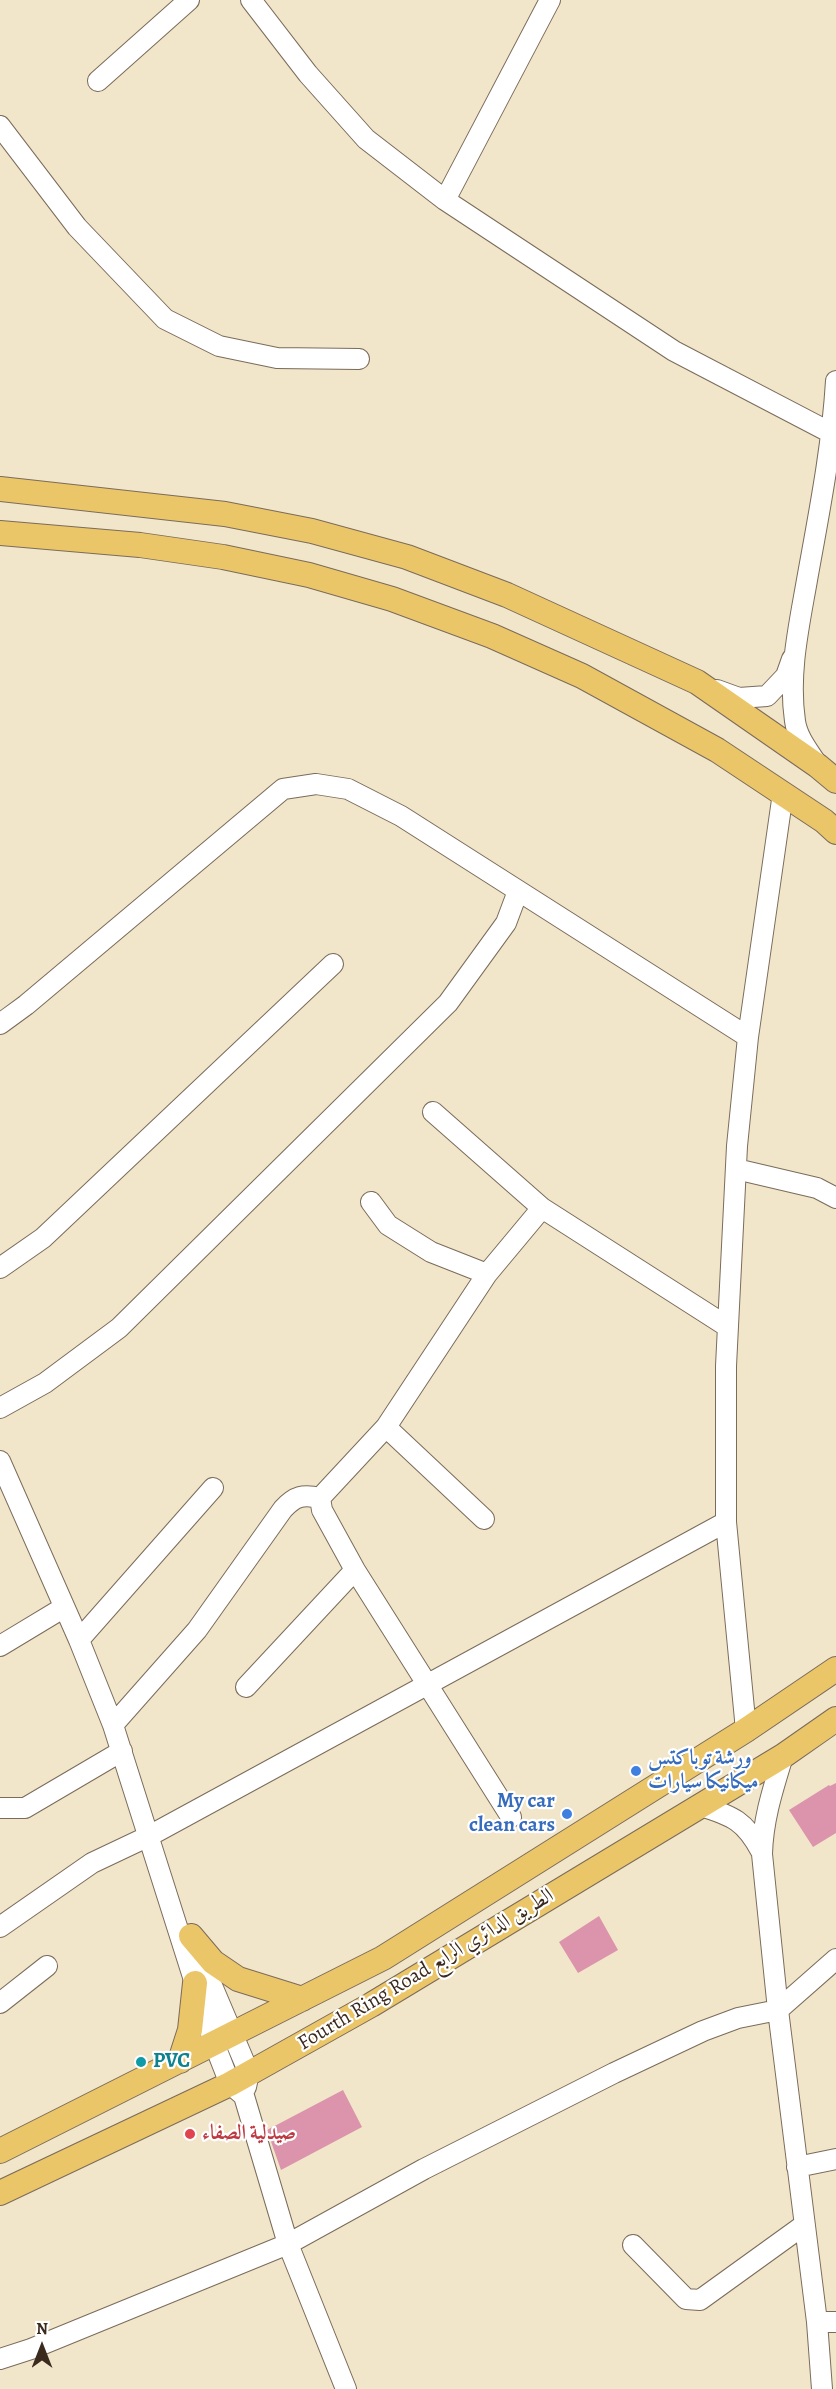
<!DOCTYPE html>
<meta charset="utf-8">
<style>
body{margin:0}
#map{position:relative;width:836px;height:2389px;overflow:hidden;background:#f1e5ca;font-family:Alegreya,serif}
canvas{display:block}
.north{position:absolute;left:12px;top:2317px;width:60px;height:60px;-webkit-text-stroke:4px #fff;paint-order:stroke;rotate:0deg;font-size:16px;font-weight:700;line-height:24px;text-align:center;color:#3b2a1e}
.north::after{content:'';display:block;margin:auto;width:21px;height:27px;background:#3b2a1e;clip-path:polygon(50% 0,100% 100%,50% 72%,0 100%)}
</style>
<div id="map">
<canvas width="836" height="2389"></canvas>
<div class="north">N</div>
</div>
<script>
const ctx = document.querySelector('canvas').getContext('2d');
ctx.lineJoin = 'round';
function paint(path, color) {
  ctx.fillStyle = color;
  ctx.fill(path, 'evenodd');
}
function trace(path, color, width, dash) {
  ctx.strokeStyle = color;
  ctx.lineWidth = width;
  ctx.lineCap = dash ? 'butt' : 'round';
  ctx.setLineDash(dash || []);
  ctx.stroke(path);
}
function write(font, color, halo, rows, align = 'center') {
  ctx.font = font + ' Alegreya,Amiri,serif';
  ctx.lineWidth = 4.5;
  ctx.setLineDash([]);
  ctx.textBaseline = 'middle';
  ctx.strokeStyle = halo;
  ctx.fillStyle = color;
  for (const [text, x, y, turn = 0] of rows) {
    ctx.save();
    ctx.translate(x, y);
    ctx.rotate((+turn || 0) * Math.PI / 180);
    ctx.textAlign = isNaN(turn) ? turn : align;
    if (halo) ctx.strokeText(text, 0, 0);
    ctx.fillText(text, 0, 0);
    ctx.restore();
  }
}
paint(new Path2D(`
 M836,1783V1833L813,1847L789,1810L829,1785L830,1786Z
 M599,1916L618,1950L578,1973L559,1942Z
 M343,2090L362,2127L281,2170L267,2130Z`), '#db94ab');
const minor = new Path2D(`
 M251,0L308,74L366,139L445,200L674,351L833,434
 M98,81L189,0
 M0,126L77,227L165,319L219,346L277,358L359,359
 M445,200L550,0
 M717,690L739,698L767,696L786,676L792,659
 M815,761C807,749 797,736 795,721C788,674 799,626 807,580C819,513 832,448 836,381
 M0,1024L26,1005L283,789L316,784L348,789L401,816L748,1037
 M433,1112L542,1208L728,1327
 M736,1169L817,1188L836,1198
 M371,1202L388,1225L431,1252L487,1274
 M0,1268L43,1238L333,964
 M0,1408L45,1383L119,1328L448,1003L506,923L518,891
 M386,1427L484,1519
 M0,1461L79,1640L113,1725L214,2043L230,2084L244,2096L288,2244L346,2389
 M79,1640L213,1488
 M0,1646L63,1608
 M246,1687L355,1570
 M113,1725L197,1630L283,1509C295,1496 303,1494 320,1498
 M746,1730L726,1522V1366L737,1146L748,1037L783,793
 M783,1756C773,1789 763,1819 762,1854L778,2010L817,2322L822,2389
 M701,1806C733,1816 745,1821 761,1851
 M0,1808H25L122,1751
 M511,1817L355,1570L322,1510L320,1498L386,1427L487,1274L542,1208
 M0,1927L92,1863L149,1836L726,1522
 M196,1948L249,2073L246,2087
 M0,2003L47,1966
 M797,2167L836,2159
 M633,2245L686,2299L700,2300L804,2225
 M817,2322H836
 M0,2359L31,2349L288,2244L424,2169L614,2073L703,2031L738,2018L778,2010L836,1959`);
const major = new Path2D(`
 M0,489L225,514L312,531L407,557L507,595L697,682L818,766L836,781
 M0,533L140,545L223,557L309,575L392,599L492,636L582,676L717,750L824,821L836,832
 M191,1936L213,1962L238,1979L302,1999
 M180,2061L190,2030L195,1983
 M0,2151L383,1958L746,1730L836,1669
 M0,2193L230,2084L371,2005L783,1756L836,1719`);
trace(minor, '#7b6b5a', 22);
trace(major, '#7b6b5a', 26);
trace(minor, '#fff', 20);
trace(major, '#ebc669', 24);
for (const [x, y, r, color] of [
 [636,1771,6,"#3f7fe0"],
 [567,1814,6,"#3f7fe0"],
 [141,2062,6,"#0f9aa8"],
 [190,2134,6,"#e0444e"]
]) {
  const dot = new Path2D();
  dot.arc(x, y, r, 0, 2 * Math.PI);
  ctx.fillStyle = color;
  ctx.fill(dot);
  trace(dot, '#fff', 2);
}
write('bold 21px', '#366cbe', '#fff', [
 ["ورشة توباكتس",648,1759],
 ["ميكانيكا سيارات",648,1783],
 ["My car",555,1802,"right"],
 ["clean cars",555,1826,"right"]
], 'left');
write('21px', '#3b2a1e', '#fff', [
 ["Fourth Ring Road الطريق الدائري الرابع",426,1970,-31]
]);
write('bold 21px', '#0d838f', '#fff', [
 ["PVC",153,2062]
], 'left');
write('bold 21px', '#be3a42', '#fff', [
 ["صيدلية الصفاء",202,2134]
], 'left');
</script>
